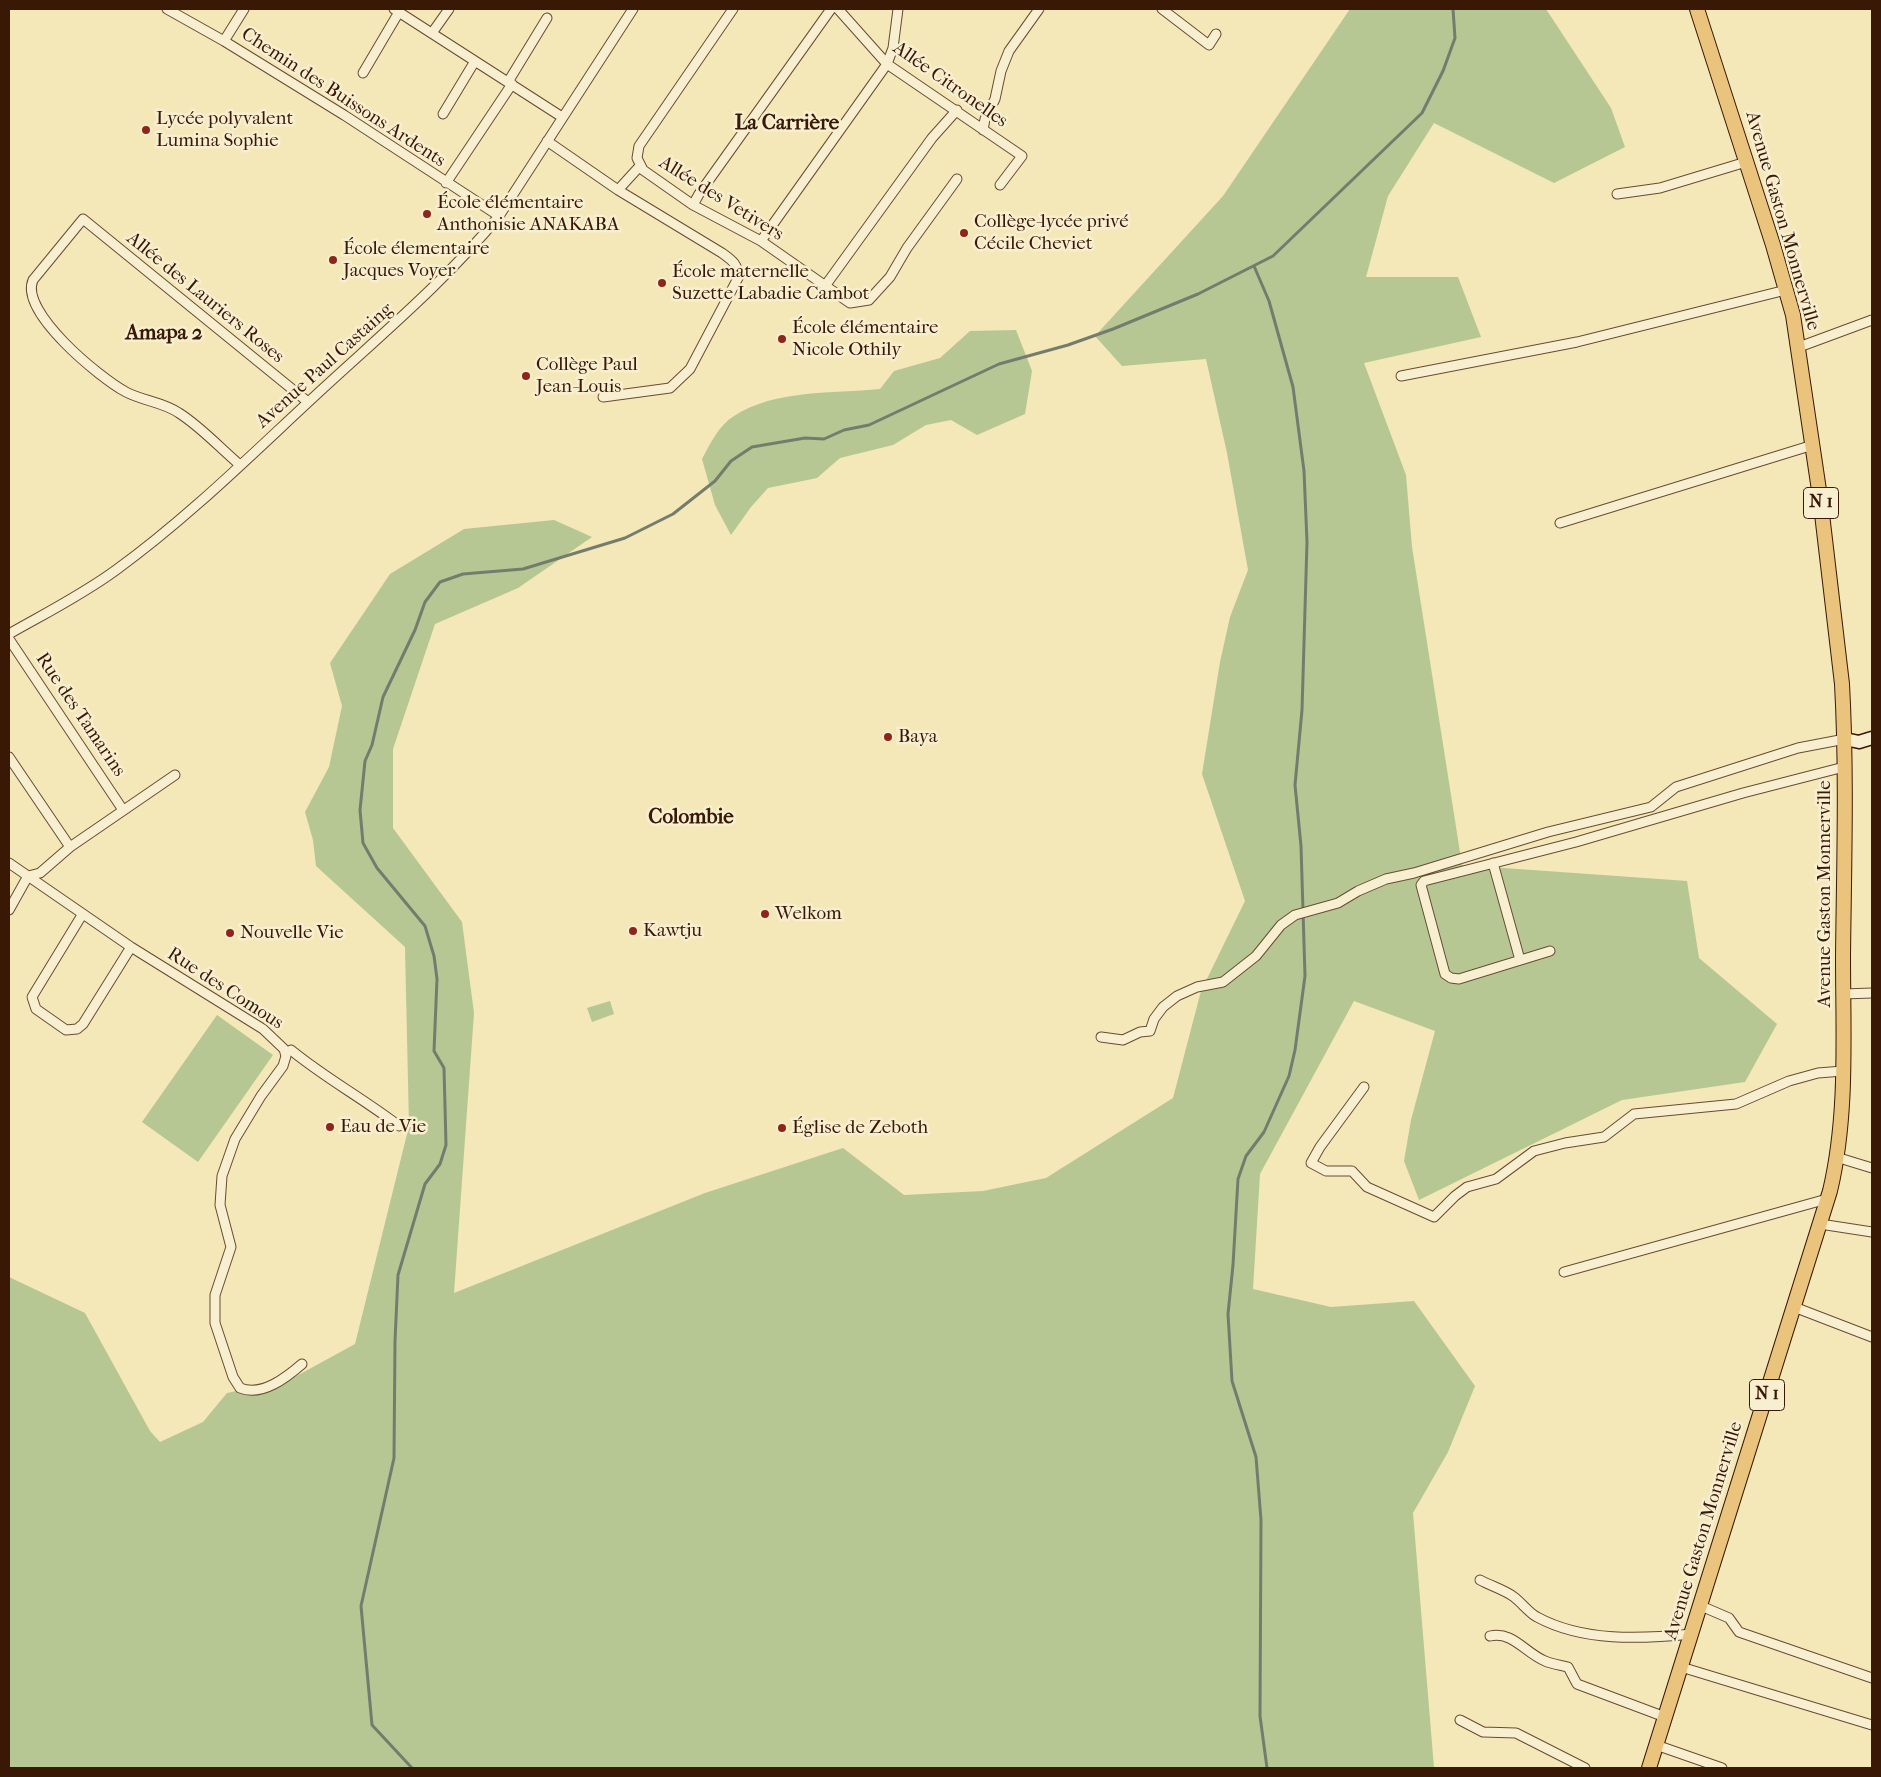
<!DOCTYPE html>
<meta charset="utf-8">
<style>
body{margin:0}
#map{position:relative;width:1881px;height:1777px;overflow:hidden;background:#f4e7b8;font-family:"IM FELL French Canon",serif}
canvas{display:block}
.frame{position:absolute;inset:0;border:10px solid #391906;pointer-events:none}
</style>
<div id="map">
<canvas width="1881" height="1777"></canvas>
<div class="frame"></div>
</div>
<script>
const ctx = document.querySelector('canvas').getContext('2d');
ctx.lineJoin = 'round';
function paint(path, color) {
  ctx.fillStyle = color;
  ctx.fill(path, 'evenodd');
}
function trace(path, color, width, dash) {
  ctx.strokeStyle = color;
  ctx.lineWidth = width;
  ctx.lineCap = dash ? 'butt' : 'round';
  ctx.setLineDash(dash || []);
  ctx.stroke(path);
}
function write(font, color, halo, rows, align = 'center') {
  ctx.font = font + ' "IM FELL French Canon",serif';
  ctx.lineWidth = 5;
  ctx.setLineDash([]);
  ctx.textBaseline = 'middle';
  ctx.strokeStyle = halo;
  ctx.fillStyle = color;
  for (const [text, x, y, turn = 0] of rows) {
    ctx.save();
    ctx.translate(x, y);
    ctx.rotate((+turn || 0) * Math.PI / 180);
    ctx.textAlign = isNaN(turn) ? turn : align;
    if (halo) ctx.strokeText(text, 0, 0);
    ctx.fillText(text, 0, 0);
    ctx.restore();
  }
}
paint(new Path2D(`
 M1350,9H1546L1611,108L1625,147L1554,183L1434,123L1388,196L1366,277H1458L1481,337L1364,363L1406,475L1412,547L1462,865L1687,881L1699,958L1777,1024L1745,1082L1622,1100L1419,1200L1404,1161L1411,1120L1435,1031L1354,1001L1260,1174L1253,1289L1331,1307L1414,1301L1475,1386L1448,1452L1413,1513L1434,1768H9V1277L85,1313L150,1431L160,1442L203,1422L227,1393L291,1379L355,1344L409,1126L405,947L316,866L313,840L305,812L329,767L342,706L330,663L390,574L464,529L554,520L592,537L518,588L435,624L393,749V828L462,922L474,1013L454,1293L705,1193L843,1148L904,1195L983,1191L1046,1178L1173,1098L1201,991L1245,901L1202,774L1220,662L1230,617L1248,570L1227,453L1206,359L1122,366L1095,336L1223,196Z
 M1016,330L1032,371L1025,414L977,435L951,420L926,425L893,445L840,458L817,478L768,488L751,507L731,535L715,505L702,459C710,444 719,425 734,416C776,389 832,394 880,389L894,371L940,358L970,331Z
 M610,1001L614,1014L592,1022L587,1008Z
 M217,1015L273,1055L198,1162L142,1122Z`), '#b6c793');
trace(new Path2D(`
 M1254,266L1269,301L1293,387L1304,471L1307,542L1302,710L1295,785L1301,846L1305,976L1295,1050L1289,1076L1264,1132L1246,1156L1238,1179L1233,1265L1228,1314L1232,1381L1256,1457L1261,1520L1260,1716L1267,1768
 M412,1768L372,1725L361,1606L394,1458L395,1341L398,1275L425,1184L440,1164L446,1145L444,1068L434,1051L437,979L434,956L425,926L377,868L363,843L360,810L365,761L372,745L383,697L415,630L425,602L440,582L463,574L523,569L625,538L673,514L715,481L731,461L752,447L805,438L824,439L844,430L869,425L999,364L1068,345L1113,329L1198,294L1273,256L1422,113L1443,71L1455,38L1453,9`), '#747d6d', 3);
const street = new Path2D(`
 M167,9L224,41L344,115L499,216
 M394,9L562,117
 M733,9L639,146L637,158L643,170L693,205L761,241L850,303L869,300L890,277L907,248L957,179
 M838,9L887,64L1022,156L1000,185
 M1162,9L1209,45L1216,34
 M432,33L449,9
 M224,41L244,9
 M363,73L399,12
 M508,82L547,18
 M443,114L475,61
 M983,130L985,119L995,99L1001,71L1009,51L1039,9
 M547,141L618,190L722,253C732,260 739,265 738,278L690,369L670,388L603,397
 M446,183L512,84
 M618,190L639,167
 M1617,194L1660,188L1746,162
 M693,205L699,194L831,9
 M761,241L887,64L893,48L898,9
 M825,286L932,138L957,110
 M1799,347L1872,320
 M1401,376L1577,342L1786,290
 M240,465C220,448 201,427 179,413C163,402 143,401 126,392C100,378 19,312 33,280L83,219L308,402
 M1560,523L1813,445
 M9,634C44,614 82,595 116,570C192,515 260,446 329,383C388,329 448,278 499,216L633,9
 M9,639L123,810
 M9,757L70,847
 M9,863L131,947L263,1029L284,1049L286,1056L283,1066L261,1096L235,1139L222,1176L220,1205L231,1247L215,1295V1323L233,1377L240,1388C262,1397 287,1377 302,1364
 M1493,863L1520,960
 M9,910L28,876L40,873L70,847L175,775
 M82,915L32,997L36,1009L66,1030L77,1029L83,1024L131,947
 M1550,951L1459,979L1451,978L1445,974L1421,885L1424,881L1576,842L1743,793L1844,767
 M1843,994L1872,993
 M1101,1037L1123,1040L1140,1032L1150,1031L1154,1019L1163,1007L1177,996L1197,987L1223,982L1256,956L1281,925L1295,915L1338,903L1358,891L1386,879L1414,873L1548,832L1651,807L1676,787L1798,748L1845,739
 M286,1053L291,1050C325,1078 364,1099 399,1126
 M1364,1087L1320,1147L1311,1163L1326,1171H1352L1367,1187L1434,1217L1455,1196L1467,1187L1496,1179L1534,1151L1565,1143L1604,1137L1634,1114L1736,1104L1789,1081L1818,1073L1843,1071
 M1836,1157L1872,1168
 M1820,1224L1872,1232
 M1564,1272L1827,1199
 M1794,1307L1872,1337
 M1480,1580C1491,1586 1505,1590 1514,1597C1522,1603 1529,1613 1537,1617C1583,1642 1641,1639 1692,1634
 M1701,1606L1729,1618L1739,1632L1872,1678
 M1490,1636C1513,1631 1525,1653 1545,1661C1552,1664 1560,1665 1568,1667L1577,1684L1665,1717
 M1681,1667L1872,1725
 M1460,1720L1483,1732L1516,1733L1585,1768
 M1656,1745L1722,1768`);
const secondary = new Path2D(`
 M1845,739L1859,742L1872,738`);
const primary = new Path2D(`
 M1649,1768L1830,1191C1848,1115 1843,1034 1843,956C1844,866 1847,774 1842,684L1820,497L1793,315L1773,245L1697,9`);
trace(street, '#684c32', 11);
trace(secondary, '#391906', 15);
trace(primary, '#391906', 16);
trace(street, '#f8efd1', 9);
trace(secondary, '#f8efd1', 12);
trace(primary, '#eac47c', 14);
for (const [x, y, r, color] of [
 [146,130,5,"#8f2418"],
 [427,214,5,"#8f2418"],
 [964,233,5,"#8f2418"],
 [333,260,5,"#8f2418"],
 [662,283,5,"#8f2418"],
 [782,339,5,"#8f2418"],
 [526,376,5,"#8f2418"],
 [888,737,5,"#8f2418"],
 [765,914,5,"#8f2418"],
 [633,931,5,"#8f2418"],
 [230,933,5,"#8f2418"],
 [330,1127,5,"#8f2418"],
 [782,1128,5,"#8f2418"]
]) {
  const dot = new Path2D();
  dot.arc(x, y, r, 0, 2 * Math.PI);
  ctx.fillStyle = color;
  ctx.fill(dot);
  trace(dot, '#f8efd1', 2);
}
for (const [x, y, w] of [
 [1821,503,35],
 [1767,1395,35]
]) {
  const box = new Path2D();
  box.roundRect(x - w / 2, y - 15.5, w, 31, 4);
  ctx.fillStyle = '#f8efd1';
  ctx.fill(box);
  trace(box, '#391906', 1);
}
write('bold 18px', '#391906', null, [
 ["N 1",1821,503],
 ["N 1",1767,1395]
]);
write('19px', '#391906', '#f8efd1', [
 ["Allée Citronelles",950,85,35],
 ["Chemin des Buissons Ardents",343,98,33],
 ["Allée des Vetivers",721,199,32],
 ["Avenue Gaston Monnerville",1782,221,74],
 ["Allée des Lauriers Roses",205,298,39],
 ["Avenue Paul Castaing",325,366,-42],
 ["Rue des Tamarins",80,715,56],
 ["Avenue Gaston Monnerville",1825,894,-90],
 ["Rue des Comous",225,989,33],
 ["Avenue Gaston Monnerville",1704,1531,-73]
]);
write('19px', '#391906', '#f8efd1', [
 ["Lycée polyvalent",156,119],
 ["Lumina Sophie",156,141],
 ["École élémentaire",437,203],
 ["Anthonisie ANAKABA",437,225],
 ["Collège-lycée privé",974,222],
 ["Cécile Cheviet",974,244],
 ["École élementaire",343,249],
 ["Jacques Voyer",343,271],
 ["École maternelle",672,272],
 ["Suzette Labadie Cambot",672,294],
 ["École élémentaire",792,328],
 ["Nicole Othily",792,350],
 ["Collège Paul",536,365],
 ["Jean-Louis",536,387],
 ["Baya",898,737],
 ["Welkom",775,914],
 ["Kawtju",643,931],
 ["Nouvelle Vie",240,933],
 ["Eau de Vie",340,1127],
 ["Église de Zeboth",792,1128]
], 'left');
write('bold 21px', '#391906', '#f8efd1', [
 ["La Carrière",787,124],
 ["Amapa 2",164,334],
 ["Colombie",691,818]
]);
</script>
